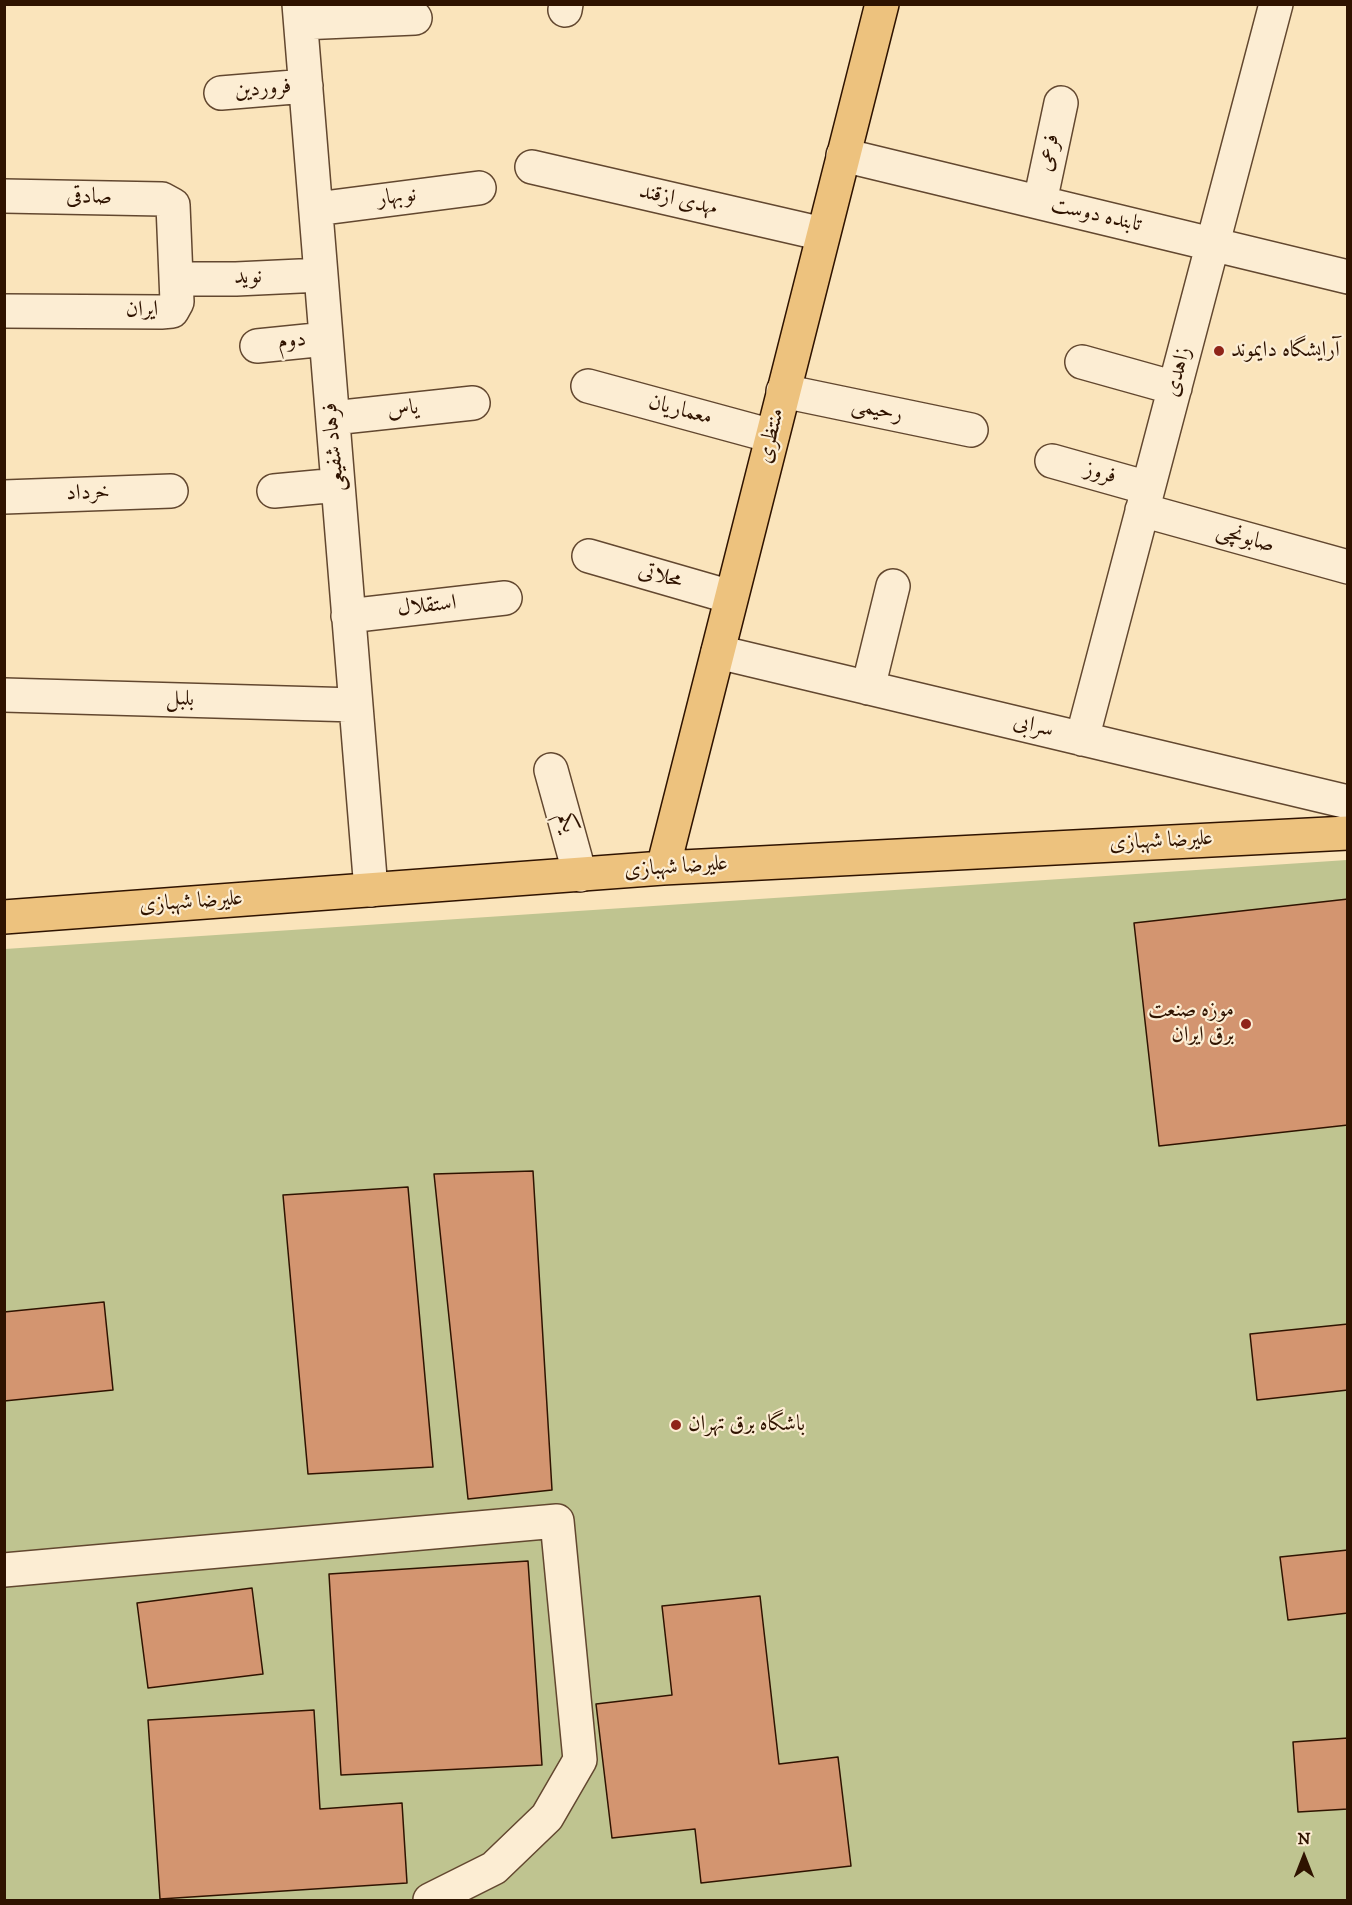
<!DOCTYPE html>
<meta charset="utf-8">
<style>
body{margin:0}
#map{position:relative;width:1352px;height:1905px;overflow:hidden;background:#fae4bb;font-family:"IM FELL DW Pica",serif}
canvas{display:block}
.frame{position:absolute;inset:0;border:6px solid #2f1300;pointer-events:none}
.north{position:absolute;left:1274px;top:1827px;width:60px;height:60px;-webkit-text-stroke:4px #fcedd3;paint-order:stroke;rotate:0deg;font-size:16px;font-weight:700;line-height:24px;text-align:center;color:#2f1300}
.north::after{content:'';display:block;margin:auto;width:21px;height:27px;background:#2f1300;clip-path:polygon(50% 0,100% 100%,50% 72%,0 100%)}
</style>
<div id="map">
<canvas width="1352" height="1905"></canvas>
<div class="frame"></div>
<div class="north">N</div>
</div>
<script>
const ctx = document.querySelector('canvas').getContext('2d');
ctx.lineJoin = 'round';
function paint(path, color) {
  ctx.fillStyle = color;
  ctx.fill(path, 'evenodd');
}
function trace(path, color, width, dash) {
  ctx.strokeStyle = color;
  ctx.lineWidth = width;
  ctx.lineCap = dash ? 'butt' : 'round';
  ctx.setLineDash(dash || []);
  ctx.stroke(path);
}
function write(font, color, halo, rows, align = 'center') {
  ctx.font = font + ' "IM FELL DW Pica",Amiri,serif';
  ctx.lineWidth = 4.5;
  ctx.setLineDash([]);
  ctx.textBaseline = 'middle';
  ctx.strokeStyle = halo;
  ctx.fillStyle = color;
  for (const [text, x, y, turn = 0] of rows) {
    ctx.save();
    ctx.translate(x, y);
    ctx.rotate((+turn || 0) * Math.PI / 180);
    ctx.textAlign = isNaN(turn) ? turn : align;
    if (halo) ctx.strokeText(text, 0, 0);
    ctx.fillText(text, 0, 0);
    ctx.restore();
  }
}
paint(new Path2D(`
 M1347,860V1900H5V949Z`), '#bfc490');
const building = new Path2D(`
 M1348,899V1125L1159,1146L1134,923Z
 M533,1171L552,1490L468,1499L434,1174Z
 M408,1187L433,1467L308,1474L283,1195Z
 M104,1302L113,1390L4,1401V1312Z
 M1348,1324V1390L1257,1400L1250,1334Z
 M1348,1550V1613L1288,1620L1280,1557Z
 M528,1561L542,1765L341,1775L329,1574Z
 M252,1588L263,1674L148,1688L137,1603Z
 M760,1596L779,1764L838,1757L851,1866L701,1883L695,1829L612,1838L596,1704L672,1695L662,1606Z
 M314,1710L320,1809L402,1803L407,1883L160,1899L148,1720Z
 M1348,1738V1809L1298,1812L1293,1742Z`);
paint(building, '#d39570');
trace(building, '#2f1300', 1.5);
const minor = new Path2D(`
 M299,4L371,890
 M565,10L566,4
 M301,23L415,18
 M221,93L306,86
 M843,155L1348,277
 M532,167L823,234
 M4,196L162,199L173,205L177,302L172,311L161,312L4,311
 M1040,202L1061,103
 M316,209L479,188
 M176,279H236L321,275
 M257,346L326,339
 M1082,362L1175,388
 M588,386L772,436
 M783,391L971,430
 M333,418L473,403
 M1052,461L1148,488
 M274,491L338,485
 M4,497L171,491
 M1142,510L1348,567
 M589,556L731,597
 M348,616L505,598
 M718,652L1348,802
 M868,688L893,586
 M4,695L356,705
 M1082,739L1276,4
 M551,770L580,875
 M4,1570L557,1521L580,1760L547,1817L494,1868L430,1900`);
const major = new Path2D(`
 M663,868L882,4
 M4,917L663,868L1348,833`);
trace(minor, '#62472f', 36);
trace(major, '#2f1300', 36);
trace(minor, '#fcedd3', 33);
trace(major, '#edc27e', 33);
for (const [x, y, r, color] of [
 [1219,351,6,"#8f2418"],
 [1246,1024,6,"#8f2418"],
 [676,1425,6,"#8f2418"]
]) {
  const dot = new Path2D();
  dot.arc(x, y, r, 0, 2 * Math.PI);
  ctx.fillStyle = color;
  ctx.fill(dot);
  trace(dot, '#fcedd3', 2);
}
write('22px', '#2f1300', '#fcedd3', [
 ["فروردین",263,90,-5],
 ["فرعی",1050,153,-78],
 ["صادقی",89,198,1],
 ["نوبهار",397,198,-7],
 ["مهدی ازقند",678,201,13],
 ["تابنده دوست",1096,216,13],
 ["نوید",248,278,-2],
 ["ایران",142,311,-1],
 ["دوم",292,342,-6],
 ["زاهدی",1179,372,-75],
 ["یاس",403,410,-6],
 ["معماریان",680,411,15],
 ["رحیمی",877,411,12],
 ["منتظری",772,436,-76],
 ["فرهاد شفیعی",335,447,-95],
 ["فروز",1100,474,16],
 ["خرداد",88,494,-2],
 ["صابونچی",1245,539,16],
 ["محلاتی",660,577,16],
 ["استقلال",427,607,-6],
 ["بلبل",180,700,2],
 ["سرابی",1033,727,13],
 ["یکم",566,823,75],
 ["علیرضا شهبازی",1161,842,-3],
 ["علیرضا شهبازی",676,868,-4],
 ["علیرضا شهبازی",191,903,-4]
]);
write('22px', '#2f1300', '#fcedd3', [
 ["آرایشگاه دایموند",1231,351],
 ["موزه صنعت",1234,1011,"right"],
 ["برق ایران",1234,1036,"right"],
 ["باشگاه برق تهران",688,1425]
], 'left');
</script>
